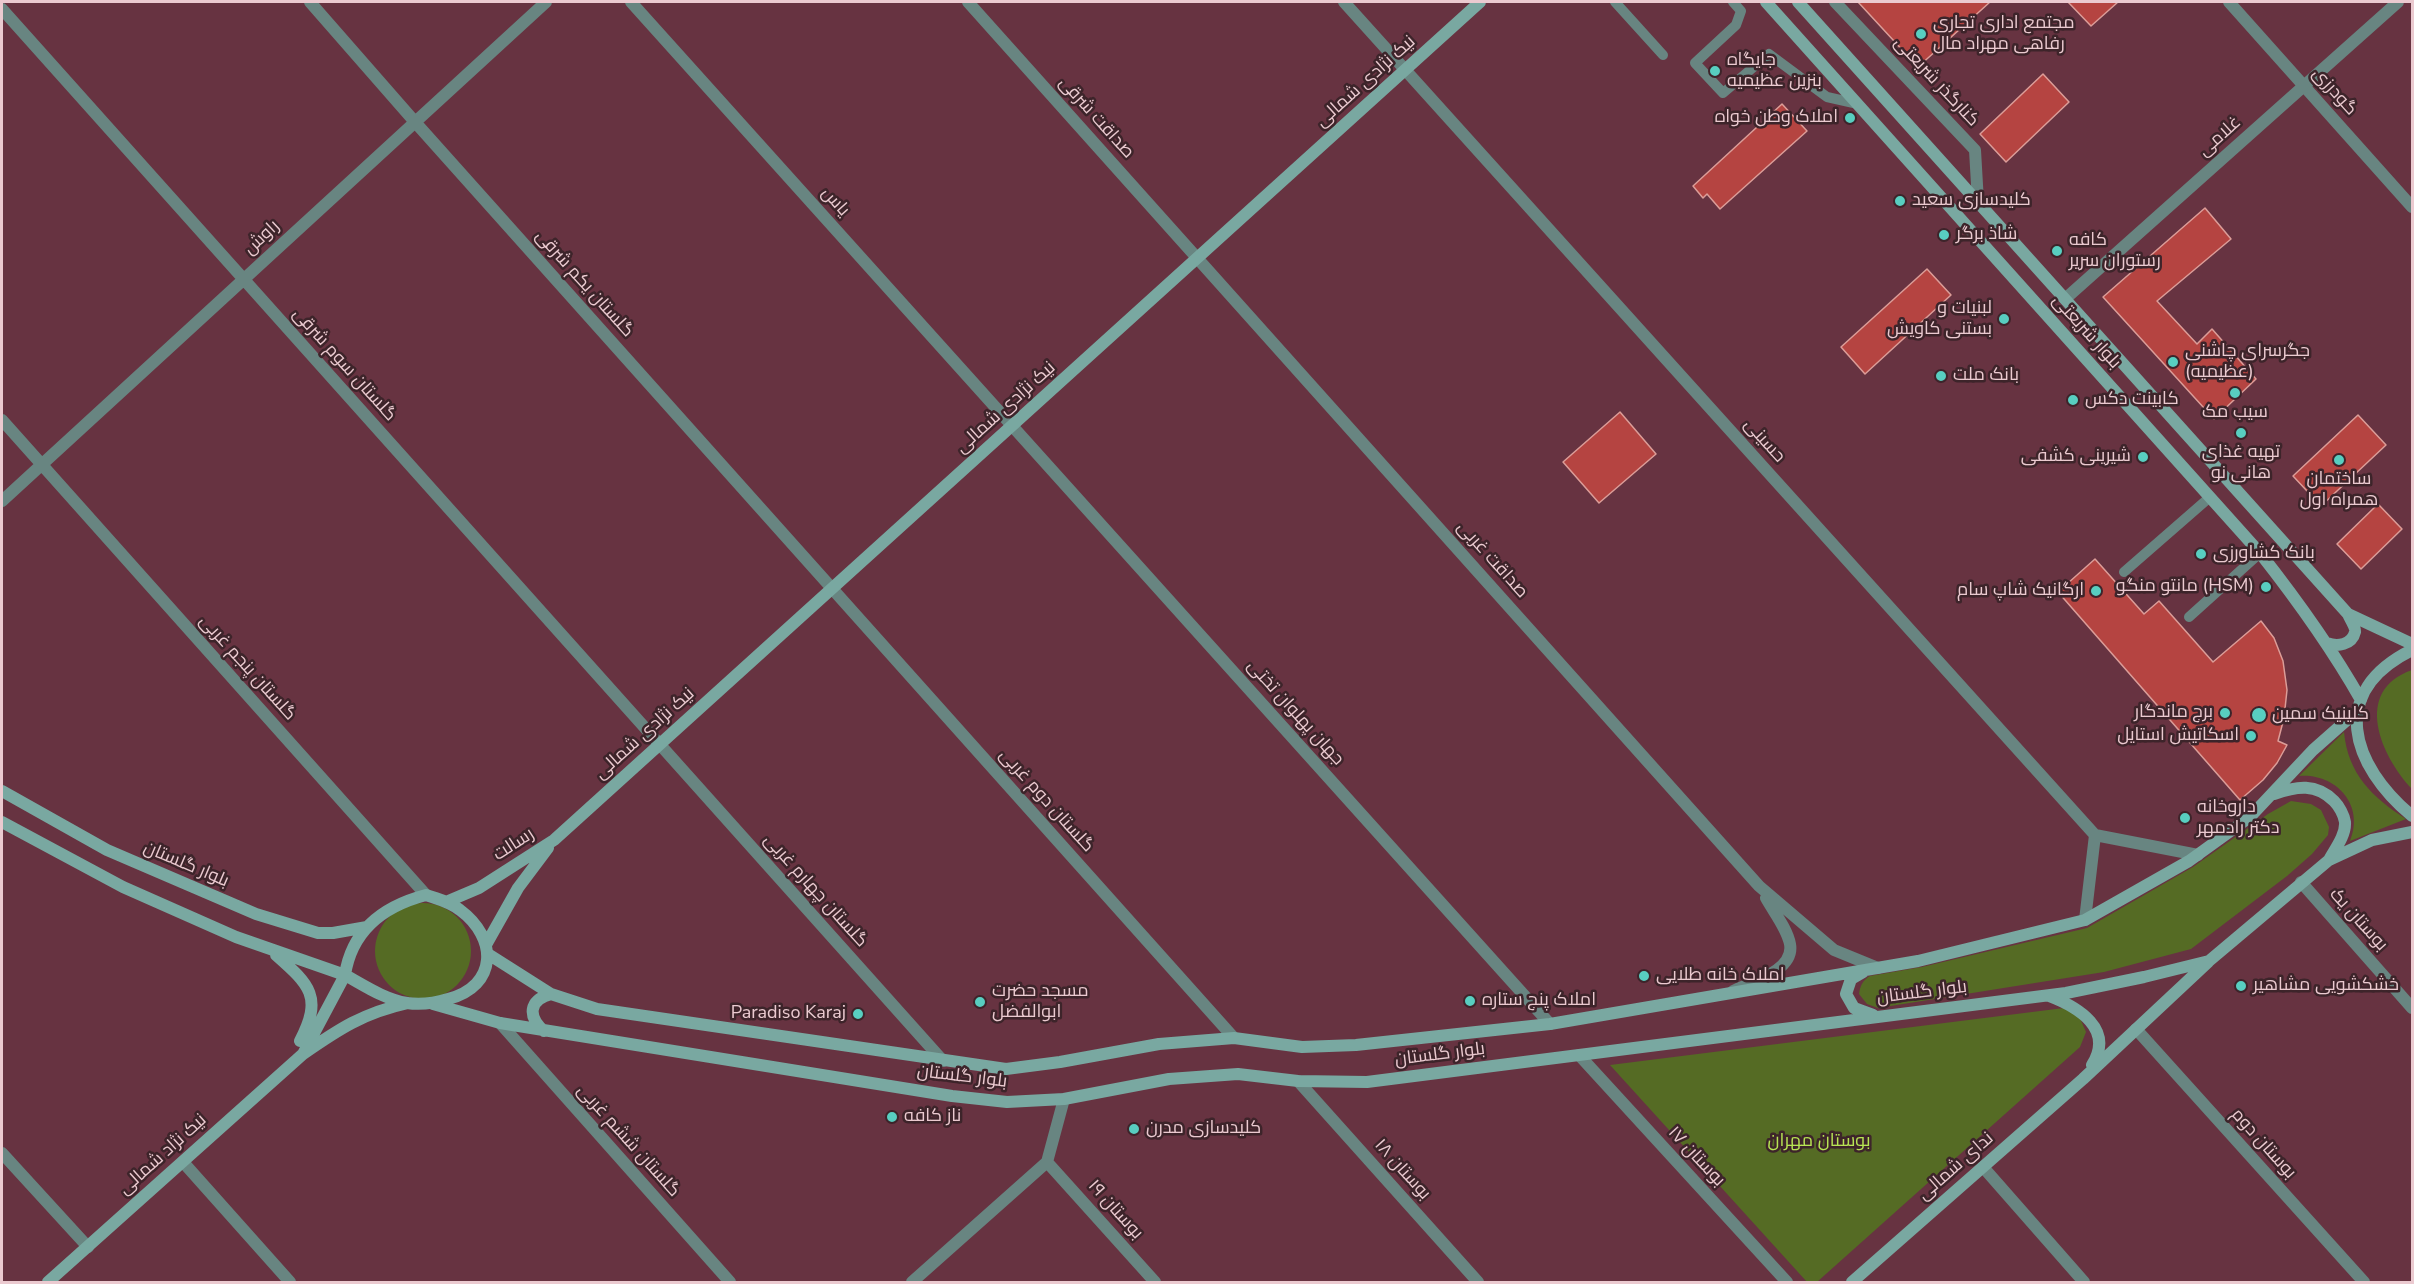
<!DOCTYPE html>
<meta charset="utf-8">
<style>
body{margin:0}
#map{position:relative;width:2414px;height:1284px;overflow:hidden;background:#673341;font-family:"Nunito Sans",sans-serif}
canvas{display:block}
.frame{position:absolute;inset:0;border:3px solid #ebcad0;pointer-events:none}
</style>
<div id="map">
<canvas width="2414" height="1284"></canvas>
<div class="frame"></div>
</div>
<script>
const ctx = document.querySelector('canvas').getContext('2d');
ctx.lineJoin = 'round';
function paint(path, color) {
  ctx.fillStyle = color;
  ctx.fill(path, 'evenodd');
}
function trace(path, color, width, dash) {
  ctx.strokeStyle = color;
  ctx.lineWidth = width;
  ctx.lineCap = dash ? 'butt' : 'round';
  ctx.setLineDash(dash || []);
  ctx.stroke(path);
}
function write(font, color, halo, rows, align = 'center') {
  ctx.font = font + ' "Nunito Sans",Cairo,sans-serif';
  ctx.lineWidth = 5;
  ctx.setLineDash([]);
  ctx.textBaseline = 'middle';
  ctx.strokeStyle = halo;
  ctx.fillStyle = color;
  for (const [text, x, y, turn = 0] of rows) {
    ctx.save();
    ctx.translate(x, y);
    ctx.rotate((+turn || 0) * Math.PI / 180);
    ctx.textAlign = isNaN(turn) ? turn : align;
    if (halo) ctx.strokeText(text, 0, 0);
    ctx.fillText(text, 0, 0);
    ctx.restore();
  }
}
paint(new Path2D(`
 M2412,670V789C2381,756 2352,691 2412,670Z
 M2344,732C2348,774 2372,797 2406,819L2350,841C2365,805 2336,773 2299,776Z
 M2291,801L2311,804L2321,810L2329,827L2328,835L2312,854L2287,876L2191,949L2104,972L1878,1008L1867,1004L1859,994C1860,986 1863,980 1870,976L1922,967L2087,928L2193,867L2268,814Z
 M375 951a48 48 0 1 1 96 0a48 48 0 1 1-96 0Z
 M2064,1008L2079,1016L2086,1032L2080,1047L1817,1282H1807L1610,1065Z`), '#556b24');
const building = new Path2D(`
 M1858,2H1990L1918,67Z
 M2068,2H2118L2091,26Z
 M2043,74L2069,102L2006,162L1980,134Z
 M1782,104L1807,131L1720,209L1707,194L1703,198L1693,186Z
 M2205,208L2231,239L2157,301L2197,344L2212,329L2256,379L2214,419L2103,297Z
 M1927,269L1951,295L1865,374L1841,347Z
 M1620,412L1656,454L1599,503L1563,462Z
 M2358,415L2386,445L2321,506L2293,476Z
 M2378,504L2402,529L2361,569L2337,544Z
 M2095,559L2144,614L2159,601L2213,662L2261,621L2274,638L2283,661L2287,690L2284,718L2278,741L2287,745L2277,763L2263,780L2240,800L2058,592Z`);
paint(building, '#b54441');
trace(building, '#dc9d98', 1.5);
trace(new Path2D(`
 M1615,2L1663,55
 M1733,2L1741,11L1736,25L1695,63L1723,93L1769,54L1827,97L1858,104
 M2124,572L2210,497
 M2189,617L2260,553`), '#688581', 10);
trace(new Path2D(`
 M310,2L415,122L1234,1038
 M631,2L1550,1024
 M968,2L1759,886L1834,950L1878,968
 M1344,2L2095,835
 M1835,2L1975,150L1978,202
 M2229,2L2412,207
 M2,9L943,1061
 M2065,299L2398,2
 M2,420L426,895
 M2,501L546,2
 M2095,835L2198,855
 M2301,882L2412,1008
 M2085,920L2095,835
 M1733,991C1751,982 1795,971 1790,944C1787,928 1773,911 1766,898
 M500,1023L730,1282
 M2136,1029L2364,1282
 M1579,1055L1787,1282
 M1298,1081L1478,1282
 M2,1153L88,1247
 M183,1162L290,1282
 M1047,1162L1155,1282
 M1983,1167L2084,1282
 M912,1282L1047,1162L1064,1099`), '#688581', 12);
trace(new Path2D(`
 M1766,2L2260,553C2297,600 2331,647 2361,700
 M1798,2L2348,614L2412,644
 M2327,643C2337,647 2352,645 2355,632C2356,627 2350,619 2348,614
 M2412,650C2327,692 2351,765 2412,816
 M2,791L107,850L256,914L318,933H333L367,927
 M2274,794C2297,786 2316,783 2334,801C2339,806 2344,815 2345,822C2346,835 2335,849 2329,860
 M2,822L123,887L236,937L345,975L303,1054
 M426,895C438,899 450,902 460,910C498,938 498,986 448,999C435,1003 421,1005 407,1003C384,999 365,986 345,975C352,929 384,906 426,895Z
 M446,902L479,888L554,840L1480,2
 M487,943L518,888L548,848
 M488,954L551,994L597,1009L1006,1069L1060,1062L1159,1044L1234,1038L1302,1047L1356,1045L1550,1024L1918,961L2085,920L2189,861L2250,817L2313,750L2356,712
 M276,955C310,985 323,997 300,1041
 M1863,972L1851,979L1846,994L1854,1008L1873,1015
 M2049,996C2078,1007 2115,1029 2092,1065
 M433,1004L500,1023L952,1096L1007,1102L1064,1099L1169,1079L1238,1074L1298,1081L1367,1082L2066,993L2144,977L2209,961L2329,860L2372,840L2412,832
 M544,1031C527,1016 529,1000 551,994
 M48,1282L303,1054C339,1029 363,1013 408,1003
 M1852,1282L2083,1079L2208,962`), '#79a8a1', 12);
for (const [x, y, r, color] of [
 [1921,34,6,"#58cec0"],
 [1715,71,6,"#58cec0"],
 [1850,118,6,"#58cec0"],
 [1900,201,6,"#58cec0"],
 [1944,235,6,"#58cec0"],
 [2057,251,6,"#58cec0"],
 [2004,319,6,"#58cec0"],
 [2173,362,6,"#58cec0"],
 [1941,376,6,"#58cec0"],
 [2235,393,6,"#58cec0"],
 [2073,400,6,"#58cec0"],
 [2241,433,6,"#58cec0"],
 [2143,457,6,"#58cec0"],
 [2339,460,6,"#58cec0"],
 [2201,554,6,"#58cec0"],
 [2266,587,6,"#58cec0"],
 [2096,591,6,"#58cec0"],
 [2225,713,6,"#58cec0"],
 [2259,715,8,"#58cec0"],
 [2251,736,6,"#58cec0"],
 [2185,818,6,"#58cec0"],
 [1644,976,6,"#58cec0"],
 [2241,986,6,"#58cec0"],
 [1470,1001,6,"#58cec0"],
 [980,1002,6,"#58cec0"],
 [858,1014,6,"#58cec0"],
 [892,1117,6,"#58cec0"],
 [1134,1129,6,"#58cec0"]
]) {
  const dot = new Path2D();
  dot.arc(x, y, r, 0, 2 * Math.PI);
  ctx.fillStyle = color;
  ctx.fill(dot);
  trace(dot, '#3d242a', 2);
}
write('18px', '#ebcad0', '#3d242a', [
 ["مجتمع اداری تجاری",1933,24],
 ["رفاهی مهراد مال",1933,45],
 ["جایگاه",1727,61],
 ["بنزین عظیمیه",1727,82],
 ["املاک وطن خواه",1838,118,"right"],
 ["کلیدسازی سعید",1912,201],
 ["شاذ برگر",1956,235],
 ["کافه",2069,241],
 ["رستوران سریر",2069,262],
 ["لبنیات و",1992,309,"right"],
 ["بستنی کاویش",1992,330,"right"],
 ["جگرسرای چاشنی",2185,352],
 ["(عظیمیه)",2185,373],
 ["بانک ملت",1953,376],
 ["کابینت دکس",2085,400],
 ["سیب مک",2235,413,"center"],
 ["تهیه غذای",2241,453,"center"],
 ["هانی نو",2241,474,"center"],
 ["شیرینی کشفی",2131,457,"right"],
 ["ساختمان",2339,480,"center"],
 ["همراه اول",2339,501,"center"],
 ["بانک کشاورزی",2213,554],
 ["مانتو منگو (HSM)",2254,587,"right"],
 ["ارگانیک شاپ سام",2084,591,"right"],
 ["برج ماندگار",2213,713,"right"],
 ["کلینیک سمین",2272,715],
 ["اسکاتیش استایل",2239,736,"right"],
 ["داروخانه",2197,808],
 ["دکتر رادمهر",2197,829],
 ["املاک خانه طلایی",1656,976],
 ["خشکشویی مشاهیر",2253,986],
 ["مسجد حضرت",992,992],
 ["ابوالفضل",992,1013],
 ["املاک پنج ستاره",1482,1001],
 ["Paradiso Karaj",846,1014,"right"],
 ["ناز کافه",904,1117],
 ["کلیدسازی مدرن",1146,1129]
], 'left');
write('18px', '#ebcad0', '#3d242a', [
 ["نیک نژادی شمالی",1366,82,-42],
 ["کنارگذر شریعتی",1936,82,47],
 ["گودرزی",2334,92,48],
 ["صداقت شرقی",1096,118,48],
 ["غلامی",2220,137,-42],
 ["یاس",835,202,48],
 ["راوش",262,238,-43],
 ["گلستان یکم شرقی",584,284,48],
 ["بلوار شریعتی",2086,332,48],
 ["گلستان سوم شرقی",344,365,48],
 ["نیک نژادی شمالی",1006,408,-42],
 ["حسینی",1764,441,48],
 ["صداقت غربی",1492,560,48],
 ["گلستان پنجم غربی",247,668,48],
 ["جهان پهلوان تختی",1295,713,48],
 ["نیک نژادی شمالی",645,734,-42],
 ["گلستان دوم غربی",1046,801,48],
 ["رسالت",514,845,-33],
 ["بلوار گلستان",186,865,23],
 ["گلستان چهارم غربی",815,891,48],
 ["بوستان یک",2358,920,48],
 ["بلوار گلستان",1922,993,-7],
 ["بلوار گلستان",1440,1055,-7],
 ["بلوار گلستان",962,1077,7],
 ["گلستان ششم غربی",628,1141,48],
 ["بوستان دوم",2263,1144,48],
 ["نیک نژاد شمالی",163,1155,-42],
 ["بوستان ۱۷",1696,1157,47],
 ["ندای شمالی",1956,1167,-41],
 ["بوستان ۱۸",1402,1170,48],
 ["بوستان ۱۹",1115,1210,48]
]);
write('18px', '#b8e554', '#3d242a', [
 ["بوستان مهران",1819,1142]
]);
</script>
